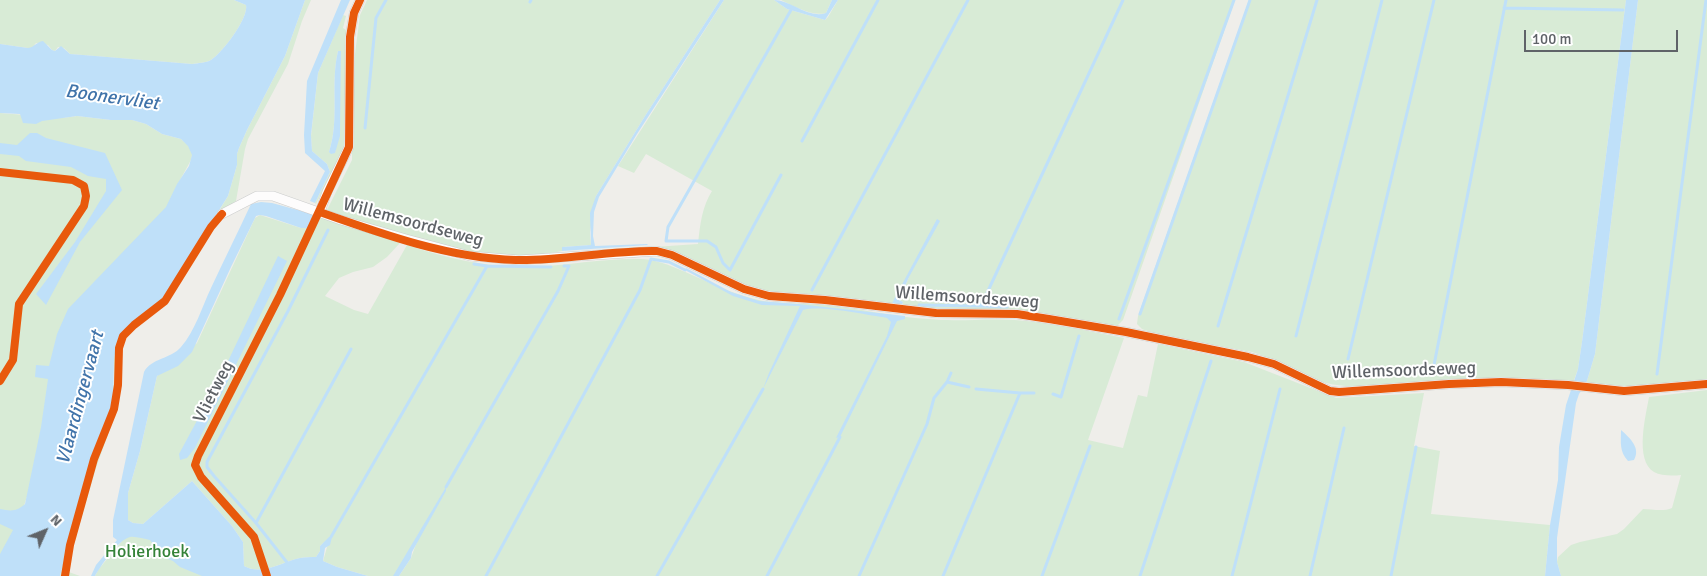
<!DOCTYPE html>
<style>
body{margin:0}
#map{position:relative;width:1707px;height:576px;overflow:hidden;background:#efeeea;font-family:Signika,sans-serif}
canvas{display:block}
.north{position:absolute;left:20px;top:506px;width:50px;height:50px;-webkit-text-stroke:4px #fff;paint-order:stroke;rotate:46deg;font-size:14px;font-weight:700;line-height:20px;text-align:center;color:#5f6368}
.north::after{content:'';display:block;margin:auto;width:18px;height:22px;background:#5f6368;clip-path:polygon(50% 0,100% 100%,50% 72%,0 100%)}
.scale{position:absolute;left:1524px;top:30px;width:154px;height:22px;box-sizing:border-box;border:2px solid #5f6368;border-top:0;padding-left:6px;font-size:15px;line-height:18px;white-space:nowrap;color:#5f6368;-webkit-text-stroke:4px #fff;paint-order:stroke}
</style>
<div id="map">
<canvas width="1707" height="576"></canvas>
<div class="north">N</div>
<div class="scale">100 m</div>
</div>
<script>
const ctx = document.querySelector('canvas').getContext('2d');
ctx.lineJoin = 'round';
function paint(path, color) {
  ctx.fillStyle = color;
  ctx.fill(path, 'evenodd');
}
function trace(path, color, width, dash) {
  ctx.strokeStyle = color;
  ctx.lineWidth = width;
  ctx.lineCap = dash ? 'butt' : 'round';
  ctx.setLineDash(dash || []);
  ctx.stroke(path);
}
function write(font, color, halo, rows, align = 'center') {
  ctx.font = font + ' Signika,sans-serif';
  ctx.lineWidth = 4;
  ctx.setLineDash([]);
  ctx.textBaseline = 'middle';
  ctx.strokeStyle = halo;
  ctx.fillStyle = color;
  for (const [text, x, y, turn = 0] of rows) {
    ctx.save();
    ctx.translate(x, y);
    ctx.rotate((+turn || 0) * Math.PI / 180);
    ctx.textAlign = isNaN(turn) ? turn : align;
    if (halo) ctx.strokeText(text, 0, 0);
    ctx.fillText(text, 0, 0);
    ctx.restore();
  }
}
paint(new Path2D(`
 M0,0H234L246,5C249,18 222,53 211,60C206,63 197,63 192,64L70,54L64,48L58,47L55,51L52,50L48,45L36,43L32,48H28L0,44Z
 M305,0H311L302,21L288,64L248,139L245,149L236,201L217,214L228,196L237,165V154L239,148L247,130L285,56Z
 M367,0H720L645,116L596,196L590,232L591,245L563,247L562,251C501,264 454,250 396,232C373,225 349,219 327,210L352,160V77L360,15Z
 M724,0H774L787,9L825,20L828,17L838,0H1235L1123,320L1116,327L902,305L903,302L899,300L909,277L891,305H883L810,294L762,291L654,249L639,248L698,244C700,224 702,207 712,191L646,154L634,173L618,166Z
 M781,0H832L826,13C814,17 792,6 781,0Z
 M1249,0H1626L1582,342L1578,369L1573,383L1358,387C1341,386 1325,384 1309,378C1289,370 1272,358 1252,352L1159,335L1142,329L1137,324L1138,316Z
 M1638,0H1707V380L1649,387L1586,384L1595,354Z
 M343,15L346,16L343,28L346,30L347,32L345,143L342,153L316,204L315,203L330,172L327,164L312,151L311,136L318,73ZM338,51L341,52L335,153L329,152C340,119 330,85 338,51Z
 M0,113L62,118L77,116L111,120H132L146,124L162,134L181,139L188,145L194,147L191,160L179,182L165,213L54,415L10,548L0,576Z
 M260,215L301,228L316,215L400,243L387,257L373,267L353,272L339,278L325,296L354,310L368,314L407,245C448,259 490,268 533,267C569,265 606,258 642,259C660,260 676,268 692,275C715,285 738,296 763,301C783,304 804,303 824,305C859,308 893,317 928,319C957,322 986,318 1015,320C1052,323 1088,331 1124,338L1088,440L1123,448L1138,395L1147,397L1158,344L1244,362L1336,398L1424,393L1414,446L1440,451L1431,514L1550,525L1545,576H399L411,558L421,530L394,576H368L337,567L323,561L330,537L320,546V551L316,557C311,557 305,557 300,558C282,562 261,576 244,566L243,542L232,526L192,481L143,524L133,523L128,520V493L140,451L157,376L197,343L255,218Z
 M131,325L134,326L126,338L121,350L119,392L111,426L96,468L66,571L80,576H60L94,455L110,411L114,381V358L118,342L124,332Z
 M1707,390V576H1561L1557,562L1558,557L1571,545L1580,542L1617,534L1624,529L1643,509C1652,509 1663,512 1672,508L1681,475C1673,476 1661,476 1654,472C1634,460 1646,415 1649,397Z
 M122,527L254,576H95L98,570L122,541Z`), '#d8ebd6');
paint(new Path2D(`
 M234,0H305L285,56L247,130L239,148L237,154V165L228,196L163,299L153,310L131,325L124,332L118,342L114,358L113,399L110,411L94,455L60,576H0V554L13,530L0,524V509C11,511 16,512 25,504L41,427L48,379L35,377L36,365L49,366L57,334L68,309L166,207L177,184L189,166L192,155L188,146L181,139L162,134L146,124L132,120H111L77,116L42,121L36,124L23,123L20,114L0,113V44L28,48C35,47 36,42 43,41L52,50L55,51L61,46L70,54L83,55L192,64C198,63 206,63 211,60C222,53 249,18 246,5Z
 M341,0H350L318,73L311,135L312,151L327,164L330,172L315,203L310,201L325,171L305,153L304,135L307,81Z
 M720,0H724L637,134L599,197L594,212L593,236L595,246L647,244L648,245L562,251V247L591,245L590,213L596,196L645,116Z
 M774,0C791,0 808,19 826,13L832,0H838L825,20L787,9Z
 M1626,0H1638L1595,354L1586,384L1579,394L1576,403L1557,538V562L1561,576H1545L1550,525L1558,480L1559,447L1566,405L1578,369L1582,342Z
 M338,51H341L340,136L335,153L331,154L329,152C340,119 330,84 338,51Z
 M30,133H37L46,138L105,153L122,190L80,242L46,305L36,294L75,242L106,191V179L88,176L71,167L26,161L19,156L0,154V143L17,145Z
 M261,202L272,203L316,215L312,224L307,228H301L266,216L260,215L256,216L231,267L192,352L178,366L157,376L140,451L128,493V520L133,523L143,524L192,481L232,526L243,542L244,566C261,576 282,562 300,558C305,557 311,557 316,557L320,551V546L329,537H332L330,545L325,548L323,561L337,567L368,576H202L180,567L173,561L163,557L150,540C144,539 135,536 130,537C119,539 100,567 95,576H91L96,565L117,540L113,537V520L144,372C151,358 171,359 181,347C195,331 202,307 211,288C224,260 238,232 251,204Z
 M937,219L940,221L909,277L899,300L903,302L902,305H891Z
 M278,256L287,261L195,448L187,458L180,460L179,454L220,378Z
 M686,268L731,292L759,301L798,304L905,316V319L897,321L840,437L836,438L887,336L891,322L887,318C866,315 822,305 803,310L763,389L769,373L800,306L762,305L733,296L685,270Z
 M1621,430C1630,438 1641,448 1634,460L1628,461C1619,451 1621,442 1621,430Z
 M446,487V491L412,552L411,558L399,576H393Z`), '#bfe0f9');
trace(new Path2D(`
 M530,2L531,0
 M1504,8L1623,10
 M365,128L376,18L386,0
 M802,141L878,0
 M781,175L730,270L723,263L716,247L707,241H666L668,227L791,10
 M474,264L487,266
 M812,290L968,0
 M919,305L981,306L1123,0
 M981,306L1007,307
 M1140,314L1250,0
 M1119,319L1234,0
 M1218,326L1317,0
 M1296,336L1382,0
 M1348,359L1434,0
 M1434,365L1506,0
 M951,373L947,382L969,387
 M1657,374L1706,0
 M976,389L1020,393H1034
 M1053,394L1061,397L1079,336
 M446,487L558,291L569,266H564
 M256,523L351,349
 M331,537L487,266L551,267
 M289,565L256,523L214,476L207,467V462L288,311L328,230
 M486,576L640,290L651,259L669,262L685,270
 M657,576L763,389
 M767,576L840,437
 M859,576L927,424L934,398L947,382
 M943,576L1020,393
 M1042,576L1090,446
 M1140,576L1211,361
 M1232,576L1280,389
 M1310,576L1344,428
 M1391,576L1416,447`), '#bfe0f9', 3);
const minor = new Path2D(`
 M320,212L327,192L349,147L350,37L354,13L360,0
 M222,214L257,196H273L341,220L406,239L470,256L519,260L657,251L672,255L744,289L769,296L825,300L936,313L1017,314L1049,319L1126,332L1248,357L1274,364L1330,391L1339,392L1449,384L1501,382L1568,385L1624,391L1707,384`);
trace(minor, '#cbcccc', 10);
trace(minor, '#fdfcfc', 9);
trace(new Path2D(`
 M0,172L73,180L84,186L86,196L84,206L19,304L13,360L0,381
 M320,212C382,234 449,258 516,260C563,261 610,250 657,251L672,255L744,289L769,296L825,300L936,313L1017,314L1049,319L1126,332L1248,357L1274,364L1330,391L1339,392L1449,384L1501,382L1568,385L1624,391L1707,384
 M65,576L70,545L94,459L114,409L118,385L119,348L123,336L134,325L165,301L211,227L222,214
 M267,576L254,537L201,477L195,465L198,456L280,295L349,147L350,37L354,13L360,0`), '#e8590c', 8);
write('18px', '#5f6368', '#fff', [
 ["Willemsoordseweg",413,223,15],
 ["Willemsoordseweg",967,298,4],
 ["Willemsoordseweg",1404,371,-2],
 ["Vlietweg",214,392,-63]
]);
write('18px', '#348238', '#fff', [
 ["Holierhoek",147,552]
]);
write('italic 19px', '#4174aa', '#fff', [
 ["Boonervliet",112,98,8],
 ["Vlaardingervaart",81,398,-75]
]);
</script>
